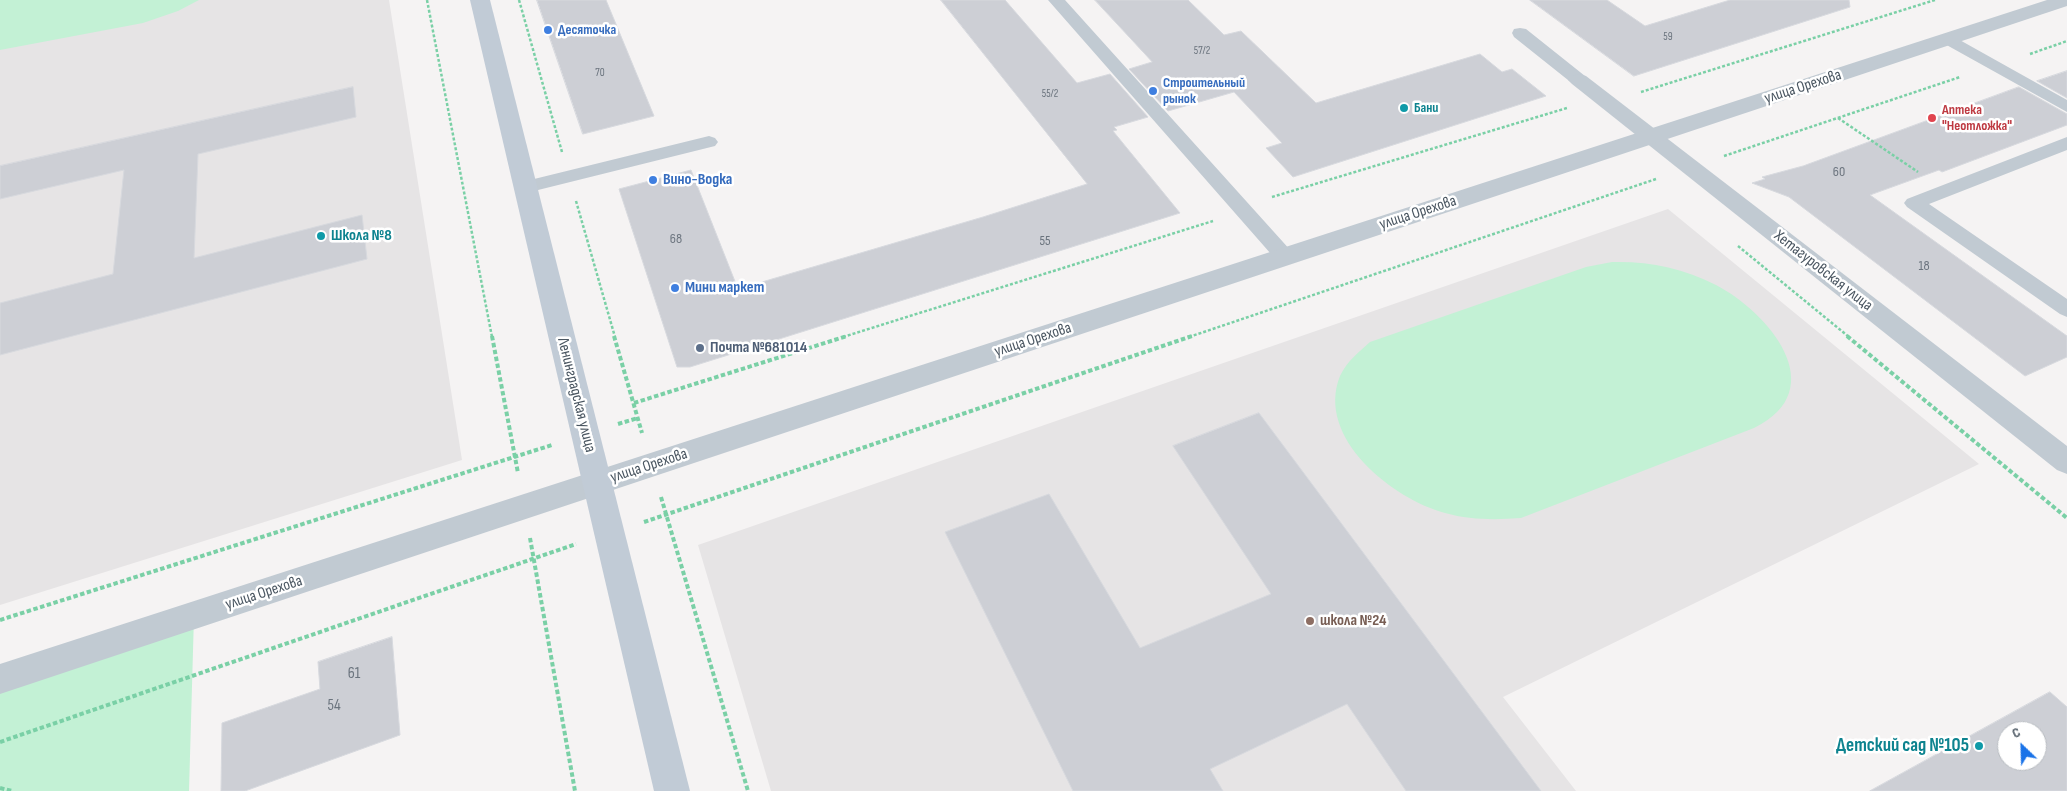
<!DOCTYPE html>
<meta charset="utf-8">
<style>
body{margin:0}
#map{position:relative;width:2067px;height:791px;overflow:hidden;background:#f5f3f3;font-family:"Sofia Sans Condensed",sans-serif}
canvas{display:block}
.north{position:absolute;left:1997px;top:721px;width:50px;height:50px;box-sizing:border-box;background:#fff;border:1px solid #b7bbc0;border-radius:50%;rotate:336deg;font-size:14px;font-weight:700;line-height:20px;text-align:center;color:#4a5661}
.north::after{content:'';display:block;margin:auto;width:18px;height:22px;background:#1a73e8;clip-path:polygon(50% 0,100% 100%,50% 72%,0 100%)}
</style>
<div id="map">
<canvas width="2067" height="791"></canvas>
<div class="north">С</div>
</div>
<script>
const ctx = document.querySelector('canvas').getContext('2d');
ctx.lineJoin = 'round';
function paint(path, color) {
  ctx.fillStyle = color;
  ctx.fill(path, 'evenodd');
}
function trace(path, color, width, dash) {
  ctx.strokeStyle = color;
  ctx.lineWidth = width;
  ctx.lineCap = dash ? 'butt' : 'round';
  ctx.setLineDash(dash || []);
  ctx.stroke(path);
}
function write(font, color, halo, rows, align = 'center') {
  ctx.font = font + ' "Sofia Sans Condensed",sans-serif';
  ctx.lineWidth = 5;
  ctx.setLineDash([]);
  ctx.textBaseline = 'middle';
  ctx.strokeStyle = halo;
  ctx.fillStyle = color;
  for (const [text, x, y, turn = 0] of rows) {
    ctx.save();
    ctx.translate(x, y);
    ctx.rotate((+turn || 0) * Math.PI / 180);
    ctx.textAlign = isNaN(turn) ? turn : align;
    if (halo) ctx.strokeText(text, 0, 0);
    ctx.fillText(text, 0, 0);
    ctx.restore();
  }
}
paint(new Path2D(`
 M0,0H389L462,460L0,605Z
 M1668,209L1979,464L1503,697L1576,791H771L698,545Z`), '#e6e4e5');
paint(new Path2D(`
 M0,0H199L178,11L143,23L0,50Z
 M1612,262C1648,261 1683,268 1716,285C1768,312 1834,389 1754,428L1521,518C1495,520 1470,520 1445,513C1393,499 1315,438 1340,376C1347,361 1359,352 1370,342L1586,267Z
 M194,616L189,791H0V679Z`), '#c3f1d5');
const building = new Path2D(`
 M537,0H606L654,116L583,134Z
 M941,0H1005L1077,83L1110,74L1148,117L1114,127L1117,130L1113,131L1180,213L690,367H677L619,189L691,170L738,289L983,217L1087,184Z
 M1095,0H1188L1224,35L1241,31L1316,103L1480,54L1502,72L1512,69L1546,96L1293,177L1266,148L1282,143L1234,92L1168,111L1129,69L1152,62Z
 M1530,0H1607L1645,26L1730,0H1849L1850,7L1634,76Z
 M2067,71V98L2037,81Z
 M353,87L356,117L198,154L194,258L362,215L367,259L0,355V303L113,274L124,170L0,199V166Z
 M2019,87L2067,114V125L1942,172L1939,170L1870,195L2067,336V357L2025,376L1789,197L1752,183L1765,179L1762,177L1803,166Z
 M1259,413L1541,791H1406L1347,704L1210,769L1223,791H1073L945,532L1049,494L1140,648L1271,594L1173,446Z
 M392,637L400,735L245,791H221L222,723L320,689L318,662Z
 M2050,692L2067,707V791H1870ZM2007,731H2037V761H2007Z`);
paint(building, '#cdcfd5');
trace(building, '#d7d9de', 1);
trace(new Path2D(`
 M427,0L492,337
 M519,0L562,152
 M2030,54L2067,41
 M1641,92L1935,0
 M1838,118L1918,172
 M1724,156L1960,77
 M1272,197L1567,108
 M576,201L615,337
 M1738,246L1849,337
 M843,337L1213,221
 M1189,337L1656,179`), '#7ad0a6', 2.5, [3, 2]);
trace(new Path2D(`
 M492,336L518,473
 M614,336L642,433
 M1847,336L2067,518
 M634,403L847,336
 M618,424L638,418
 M661,497L748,791
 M644,522L1192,336
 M530,538L575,791
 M0,620L552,445
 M0,742L576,544
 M0,788L12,791`), '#7ad0a6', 4, [4.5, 2.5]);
paint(new Path2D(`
 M1048,0H1065L1292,252L1295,257L1292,262L1285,264L1278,262Z
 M1520,28L1526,29L1585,76L1588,80L1585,84H1573L1514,37L1512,33L1514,29Z
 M1949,34L2067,100V112L1943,43L1941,39L1943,35Z
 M709,136L715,138L718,142L715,146L526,193L519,191L516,187L519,183L526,181Z
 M2067,137V150L1929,204L2067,299V317L2060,314L1907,207L1904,203L1907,199Z`), '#c1cad2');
paint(new Path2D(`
 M1579,74L1586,76L2067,446V474L2057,470L1572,84L1568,80L1572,76Z`), '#c1cad2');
paint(new Path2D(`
 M2047,0H2067V6L0,694V664Z`), '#c1cad2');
paint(new Path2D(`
 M470,0H490L690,791H654Z`), '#c1cbd6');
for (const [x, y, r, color] of [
 [548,30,5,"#3f7fe0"],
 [1153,91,5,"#3f7fe0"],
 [1404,108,5,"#0f9aa8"],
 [1932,118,5,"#e0444e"],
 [653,180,5,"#3f7fe0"],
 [321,236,5,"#0f9aa8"],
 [675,288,5,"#3f7fe0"],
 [700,348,5,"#5c6f8a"],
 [1310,621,5,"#8d6e63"],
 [1979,746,5,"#0f9aa8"]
]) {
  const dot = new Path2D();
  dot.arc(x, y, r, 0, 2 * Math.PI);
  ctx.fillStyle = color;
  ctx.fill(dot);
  trace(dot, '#fff', 2);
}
write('11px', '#6b747e', null, [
 ["59",1668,37],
 ["57/2",1202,51],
 ["70",600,73],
 ["55/2",1050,94]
]);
write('bold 14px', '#366cbe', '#fff', [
 ["Десяточка",558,30],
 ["Строительный",1163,83],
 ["рынок",1163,99]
], 'left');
write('bold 14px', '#0d838f', '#fff', [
 ["Бани",1414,108]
], 'left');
write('bold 14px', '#be3a42', '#fff', [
 ["Аптека",1942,110],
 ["\"Неотложка\"",1942,126]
], 'left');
write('14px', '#6b747e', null, [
 ["60",1839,172],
 ["68",676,239],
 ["55",1045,241],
 ["18",1924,266]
]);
write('16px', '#4a5661', '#fff', [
 ["улица Орехова",1803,87,-18],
 ["улица Орехова",1418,213,-18],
 ["Хетагуровская улица",1823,271,38],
 ["улица Орехова",1033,340,-18],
 ["Ленинградская улица",576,395,76],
 ["улица Орехова",649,466,-18],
 ["улица Орехова",264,593,-18]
]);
write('bold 16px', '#366cbe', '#fff', [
 ["Вино-Водка",663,180],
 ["Мини маркет",685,288]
], 'left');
write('bold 16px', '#0d838f', '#fff', [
 ["Школа №8",331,236]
], 'left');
write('bold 16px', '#4e5e75', '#fff', [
 ["Почта №681014",710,348]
], 'left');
write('bold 16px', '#785e54', '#fff', [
 ["школа №24",1320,621]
], 'left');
write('16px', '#6b747e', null, [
 ["61",354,674],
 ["54",334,706]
]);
write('bold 19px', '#0d838f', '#fff', [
 ["Детский сад №105",1969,746]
], 'right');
</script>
